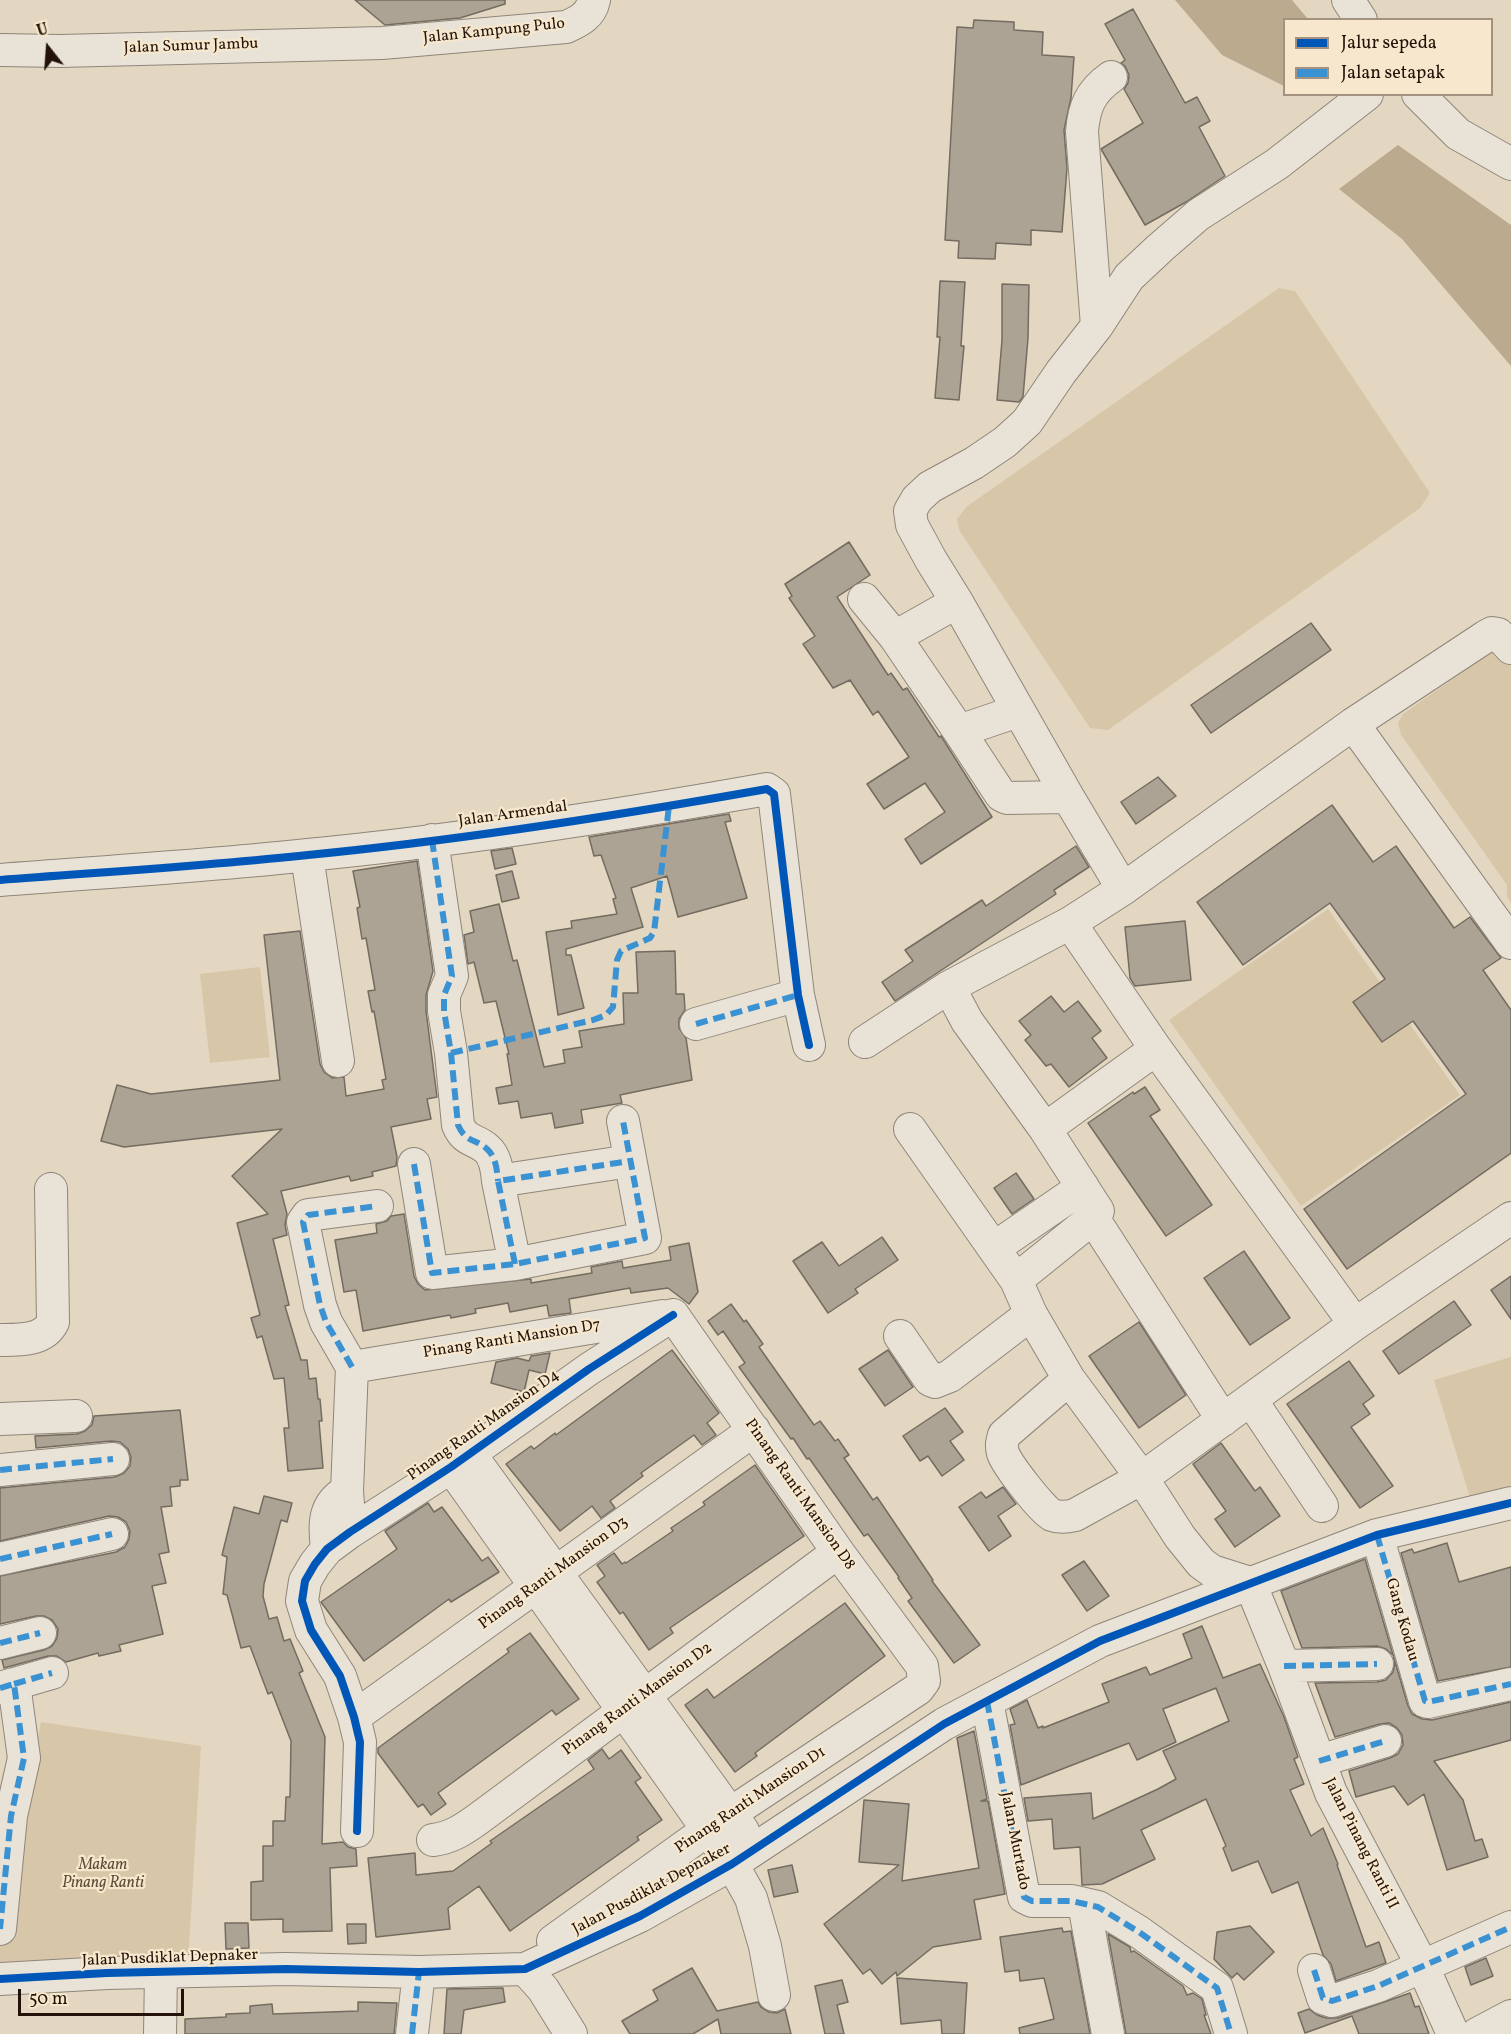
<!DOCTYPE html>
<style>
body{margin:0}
#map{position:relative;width:1511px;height:2034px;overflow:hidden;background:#e3d7c1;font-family:Vollkorn,serif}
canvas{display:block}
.legend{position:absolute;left:1283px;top:18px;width:210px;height:78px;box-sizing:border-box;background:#f7e8cd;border:2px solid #a2927f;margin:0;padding:8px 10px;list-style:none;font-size:18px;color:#221209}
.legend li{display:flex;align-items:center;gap:12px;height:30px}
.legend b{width:30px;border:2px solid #a2927f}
.north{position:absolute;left:18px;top:18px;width:60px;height:60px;-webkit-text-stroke:4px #f7e8cd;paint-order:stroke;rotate:343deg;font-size:16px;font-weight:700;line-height:24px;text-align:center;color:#221209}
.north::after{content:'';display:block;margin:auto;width:21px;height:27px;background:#221209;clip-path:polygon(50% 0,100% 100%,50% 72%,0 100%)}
.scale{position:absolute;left:18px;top:1989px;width:166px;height:27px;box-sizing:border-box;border:3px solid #221209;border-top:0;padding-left:8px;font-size:18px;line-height:21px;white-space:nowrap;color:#221209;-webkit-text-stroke:4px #f7e8cd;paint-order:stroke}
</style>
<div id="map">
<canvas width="1511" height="2034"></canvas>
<ul class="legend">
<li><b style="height:8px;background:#0057b8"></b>Jalur sepeda</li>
<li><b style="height:8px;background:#3b92d2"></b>Jalan setapak</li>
</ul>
<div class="north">U</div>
<div class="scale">50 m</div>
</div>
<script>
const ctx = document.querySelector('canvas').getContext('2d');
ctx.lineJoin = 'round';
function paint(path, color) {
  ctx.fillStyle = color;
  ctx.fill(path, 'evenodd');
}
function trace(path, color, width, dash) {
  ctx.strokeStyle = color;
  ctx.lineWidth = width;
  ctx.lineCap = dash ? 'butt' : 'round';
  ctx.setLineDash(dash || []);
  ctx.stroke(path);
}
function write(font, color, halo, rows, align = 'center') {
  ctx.font = font + ' Vollkorn,serif';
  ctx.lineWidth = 4.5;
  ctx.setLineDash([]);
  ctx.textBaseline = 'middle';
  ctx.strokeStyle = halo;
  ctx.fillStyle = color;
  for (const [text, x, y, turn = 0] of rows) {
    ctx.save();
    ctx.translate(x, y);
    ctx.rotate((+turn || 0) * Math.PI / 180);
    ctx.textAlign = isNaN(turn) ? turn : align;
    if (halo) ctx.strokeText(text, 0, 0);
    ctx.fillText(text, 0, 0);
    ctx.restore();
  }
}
paint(new Path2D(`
 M1279,288L1295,291L1430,493L1420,508L1108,730L1090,728L959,530L957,519L966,507Z
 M1494,650L1501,652L1511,666V903L1507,897V885L1401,735L1398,723L1403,714Z
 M1328,909L1460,1095L1301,1206L1169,1020Z
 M260,967L270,1057L210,1063L200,974Z
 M1511,1357V1496L1473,1508L1434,1380Z
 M41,1722L201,1746L188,1964L0,1968V1938Z`), '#d8c6a9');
paint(new Path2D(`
 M1175,0H1292L1308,19L1284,20V86L1222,55Z
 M1398,145L1511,225V366L1402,239L1339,189Z`), '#bcaa8f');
const building = new Path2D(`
 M355,0H505V4L460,18L385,25Z
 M1133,9L1185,103L1197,97L1210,121L1199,127L1225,176L1186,202L1145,225L1101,149L1143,123L1124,89L1128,83L1129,75L1125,66L1121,63L1125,60L1105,24Z
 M974,20L1014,22V30L1043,32L1042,55L1074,57L1071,98L1064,130L1067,168L1062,232L1031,230V245L996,243L995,259L958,258L959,241L945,240L957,27L973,28Z
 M940,281L965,282L961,346H964L959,400L935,398L940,337H937Z
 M1002,284L1029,285L1028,338L1023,397L1019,402L997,400L1002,340Z
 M849,542L870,575L837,597L888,675L891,673L903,690L907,688L939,737L941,736L992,817L921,864L905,839L945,812L925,783L884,809L867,784L909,757L878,711L873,715L850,680L833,688L803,644L815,636L789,598L792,596L785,584Z
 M1311,623L1331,650L1211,733L1191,705Z
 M1158,777L1176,796L1136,824L1121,802Z
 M1332,805L1373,862L1396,846L1454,928L1470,917L1501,958L1483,970L1511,1010V1153L1347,1269L1304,1209L1466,1094L1413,1021L1382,1042L1353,1002L1385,979L1330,903L1243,965L1197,902Z
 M729,814L731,821L725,822L747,898L678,917L667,876L631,888L643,927L566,949V955H571L584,1008L558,1015L546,932L572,928L571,921L617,914L613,899L616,898L601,855L594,856L589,837Z
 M1076,846L1089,867L1054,890L1056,894L895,1001L882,982L913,961L905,950L982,900L986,906Z
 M512,848L516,864L495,869L491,851Z
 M417,861L433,971L426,995V1011L437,1097L427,1099L431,1119L391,1127L397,1157L396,1166L372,1172L373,1176L351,1181L349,1176L281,1191L287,1214L285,1225L287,1235L273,1239L289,1305L285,1306L301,1360H307L309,1379L316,1378L318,1399H320L322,1421H319L323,1468L288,1471L284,1428H289L284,1378L274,1379L262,1336L257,1338L251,1318L260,1315L237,1223L268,1214L232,1176L282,1129L124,1147L101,1141L117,1085L151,1094L280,1080L264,935L300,931L320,1064L324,1072L332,1078L344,1077L346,1096L384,1089L382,1080L386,1079L374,1011L372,1012L368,991L375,990L366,938L362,939L357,908L360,907L353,871Z
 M512,871L519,898L502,902L496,875Z
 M499,904L513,961L517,960L544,1067L565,1063L563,1050L582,1047L579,1031L624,1024L623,993H638L636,952L675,951L676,994H684L685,1010L679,1019V1028L686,1038L692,1080L620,1095L622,1103L581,1110L583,1123L555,1128L552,1113L521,1118L518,1101L499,1104L496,1088L512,1085L507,1054H509L496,1001L484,1003L474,962L468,964L464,935L474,932L470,911Z
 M1185,921L1191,980L1135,986L1130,978L1125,927Z
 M1051,996L1064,1012L1078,1001L1101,1031L1092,1038L1107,1058L1069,1087L1051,1064L1046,1066L1025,1040L1031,1035L1019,1021Z
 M1145,1087L1160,1110L1150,1116L1212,1205L1166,1236L1088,1123L1133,1092L1134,1094Z
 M1016,1173L1034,1199L1012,1214L994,1188Z
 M404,1214L414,1276L418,1284L425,1290L531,1279V1283L592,1273L591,1267L622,1261L623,1268L671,1260L669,1247L689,1243L698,1292L689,1304L668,1288L631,1293L630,1288L569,1299L571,1313L549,1316L547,1305L510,1312L508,1303L475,1309L476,1313L451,1318L450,1315L363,1331L356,1290L344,1292L335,1240L377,1233L376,1224L387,1221L391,1216Z
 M882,1237L898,1260L855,1289L858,1293L828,1313L793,1261L822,1242L839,1266Z
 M1244,1251L1290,1318L1250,1345L1204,1278Z
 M1511,1276V1319L1491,1290Z
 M1454,1301L1471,1325L1399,1374L1383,1351Z
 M731,1304L744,1322L746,1320L763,1344L759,1347L814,1425L820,1421L835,1441L838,1439L849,1455L844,1458L873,1500L877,1497L933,1580L932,1581L980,1645L954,1663L908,1601L912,1598L898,1578L899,1577L868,1534L864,1536L809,1458L807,1459L793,1438L791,1439L739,1367L745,1363L723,1331L718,1335L708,1321Z
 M1139,1322L1186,1395L1139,1428L1089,1356Z
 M672,1350L719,1413L707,1423L716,1435L702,1445L694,1435L641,1473L643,1476L610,1501L615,1508L601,1518L592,1506L560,1531L506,1464L531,1446L534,1449L555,1433L556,1435Z
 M888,1350L913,1387L885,1406L859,1369Z
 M550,1353L545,1374L529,1370L524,1392L491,1383L496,1362L517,1358L529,1361L531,1356Z
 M1349,1361L1374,1396L1363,1404L1370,1414L1351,1427L1393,1486L1360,1508L1287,1404Z
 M945,1408L963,1432L950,1441L964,1460L942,1476L928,1456L920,1461L903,1436Z
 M180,1410L188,1480H180V1486L170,1487L172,1506L161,1507L169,1552L159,1554L166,1583L152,1586L163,1634L119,1645L121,1651L99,1656L98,1653L66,1662L57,1656H48L4,1668L2,1660L44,1650L52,1646L57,1638L58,1629L52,1620L44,1616H36L0,1624V1576L116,1552L125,1547L129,1539L130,1531L126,1522L118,1517L109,1516L0,1541V1488L115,1477L124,1473L130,1466L131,1457L128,1449L120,1442L111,1441L36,1448L35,1436L77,1434L85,1431L92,1425L94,1416Z
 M1221,1443L1255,1491L1260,1487L1280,1516L1235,1547L1215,1519L1226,1511L1193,1464Z
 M755,1465L804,1536L670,1628L673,1633L649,1650L623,1612L620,1614L597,1582L605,1576L597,1565L614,1553L622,1564L625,1562L626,1563L673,1531L671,1528L705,1505L703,1502Z
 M1003,1487L1016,1504L998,1516L1011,1536L989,1551L959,1507L981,1492L986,1498Z
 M264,1496L292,1503L287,1522L281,1520L264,1584L263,1596L269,1619L277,1617L284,1641L290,1639L303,1671L299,1673L325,1737L322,1844L343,1842L348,1847L356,1849L357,1866L330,1868L332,1931L283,1932V1919L251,1920V1882L263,1881V1846H273V1821H285L286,1797H290L291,1741L272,1692L268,1694L250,1646L241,1648L227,1595L223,1594L227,1557L222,1555L234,1507L259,1514Z
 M428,1503L434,1512L442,1507L482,1561L488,1557L499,1572L451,1602L449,1599L364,1661L321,1602L397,1549L385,1531Z
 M1447,1543L1459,1582L1511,1567V1667L1438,1681L1401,1553L1412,1549L1414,1553Z
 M1365,1559L1408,1706L1412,1714L1422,1719L1432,1720L1511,1702V1740L1434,1761L1463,1800L1475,1841L1482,1839L1488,1857L1447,1870L1424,1794L1408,1805L1394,1786L1356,1797L1349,1771L1390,1758L1398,1754L1403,1745L1402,1735L1397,1728L1389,1723L1380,1724L1335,1737L1315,1683L1377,1682L1386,1680L1393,1672L1395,1663L1393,1655L1386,1649L1377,1646L1302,1648L1281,1591Z
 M1084,1561L1109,1596L1087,1611L1062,1575Z
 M845,1603L885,1656L755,1753L757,1756L735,1772L685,1705L707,1689L714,1698Z
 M1202,1626L1223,1678L1260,1664L1284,1717L1298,1757L1294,1759L1304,1784L1290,1790L1311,1836L1323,1828L1338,1864L1337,1865L1366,1947L1379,1942L1386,1963L1336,1981L1331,1964L1323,1955L1298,1882L1272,1893L1258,1861L1232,1871L1223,1848L1226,1846L1206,1799L1141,1830L1155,1859L1102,1884L1082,1885L1080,1847L1054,1849L1052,1819L1028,1821L1024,1798L1091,1793L1093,1819L1158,1789L1176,1779L1163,1751L1229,1721L1216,1688L1163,1709L1176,1742L1137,1760L1129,1743L1021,1785L1010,1725L1015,1724L1010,1709L1027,1700L1038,1728L1043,1726V1728L1109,1702L1102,1684L1146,1667L1150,1675L1192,1658L1183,1634Z
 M530,1633L579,1699L556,1715L552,1710L438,1793L446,1804L431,1815L423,1804L418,1807L378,1753V1748L509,1652L507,1649Z
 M974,1731L987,1799L981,1801H988L1005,1894L974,1900L981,1939L933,1947L897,1976L896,1972L882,1984L870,1969L863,1974L824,1924L899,1865L859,1862L864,1800L909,1804L902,1881L979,1868L957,1738Z
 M602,1749L609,1759L621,1750L641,1778L635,1782L662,1820L637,1837L639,1840L510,1931L479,1886L448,1908L450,1929L376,1937L368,1858L415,1853L416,1875L453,1871L492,1843L490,1841L594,1769L588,1760Z
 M792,1865L798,1892L774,1897L768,1870Z
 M225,1923H248L249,1948L226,1949Z
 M347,1924H366V1943L348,1944Z
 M1250,1926L1274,1952L1244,1980L1237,1973L1232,1978L1214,1959L1217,1932Z
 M1062,1928L1063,1932L1071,1931L1090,2034H1020L1019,2028L1054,2019L1044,1978L1020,1981L1019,1970L1005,1972L1000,1937Z
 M1108,1934L1130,1947L1131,1952L1134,1951L1183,1986L1187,1995L1193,1993L1202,1999L1206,2015H1204L1211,2034H1126Z
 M1486,1958L1493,1976L1471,1985L1465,1967Z
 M692,1968L717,2011L758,2002L761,2007L769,2012L777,2013L785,2009L791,2034H721L718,2019L693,2034H630L622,2021L658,2000L653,1990Z
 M897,1978L967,1983L964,2034H942L941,2020L901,2024Z
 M842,1980L848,2002L837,2005L844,2034H825L815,1986Z
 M503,1988L505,2002L464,2010L461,2034H444L447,1989Z
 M1410,1993L1415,2007L1419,2006L1429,2034H1359L1352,2016L1305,2033L1298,2013L1309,2009L1317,2015L1326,2018H1338Z
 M358,2002L397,2003L394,2034H185V2019L226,2017V2014L250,2013V2006L272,2004L273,2014L358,2011Z`);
paint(building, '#aca394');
trace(building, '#746c60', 1.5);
const minor = new Path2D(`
 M1348,0L1361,20
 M0,50L60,51L382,43L566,27C580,21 591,15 594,0
 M1418,94L1458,134L1511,164
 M1097,326L1082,132C1084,107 1090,92 1111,77
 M864,599L895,637L959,731L1018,711
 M895,637L957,602
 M1353,724L1511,943
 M959,731L1001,795L1007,798L1068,797
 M432,840L452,976L444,995V1011L451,1053L458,1125C466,1143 475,1138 487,1149C496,1157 497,1170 498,1181
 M307,856L338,1061
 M0,880C103,872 206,866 308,855C462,840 615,816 767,789L774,794L798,995L809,1045
 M1123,889L1068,797L957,602L931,560L912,525L910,511L917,499L930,487L974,463L1005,442L1027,422L1061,372L1097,326L1129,277L1160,248L1198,215L1277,164L1367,94
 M1070,923L1156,1049L1355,1324
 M949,987L967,1021L1045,1129L1098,1211L1093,1218L1016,1280
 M696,1024L798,995
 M865,1042L949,987L1070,923L1123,889L1353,724L1485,637L1492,633L1498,634L1511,648
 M910,1129L1016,1280L1031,1314L1069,1379L1142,1478L1180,1537L1201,1563L1212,1571L1250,1583
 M1045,1129L1156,1049
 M414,1164L432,1273L515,1264L645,1238L623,1121
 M1093,1218L1223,1420
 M994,1248L1083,1187
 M515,1264L498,1181L630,1161
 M900,1336L930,1380L935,1382L950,1376L1031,1314
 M0,1340C19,1340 44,1341 53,1322L51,1189
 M352,1367L663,1316
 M352,1367L326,1322L320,1305L303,1222L308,1215L377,1206
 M1069,1379L1004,1435C1002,1442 1001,1446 1003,1453C1007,1465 1042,1510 1052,1515C1060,1518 1067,1517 1075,1515L1142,1478L1355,1324L1511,1218
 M1251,1400L1322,1506
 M0,1419L76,1416
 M470,1454L743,1831
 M451,1467L732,1864L751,1898L765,1946L774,1995
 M0,1470L113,1459
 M350,1532L347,1491L352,1367
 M1377,1535L1425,1701L1428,1702L1511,1684
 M327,1549C324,1525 323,1504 347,1491
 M0,1559L112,1534
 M1250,1583L1284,1666L1331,1793L1423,1967L1453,2034
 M0,1643L40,1633
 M1284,1666L1377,1664
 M14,1684L52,1673
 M0,1688L14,1684L24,1758L11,1816L0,1929
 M987,1701L1024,1897L1032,1901H1072L1098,1907L1139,1932L1217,1988L1231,2034
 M354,1717L754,1430
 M1319,1761L1385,1741
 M357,1831L360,1742L354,1717L340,1676L311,1630L302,1601L305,1581L315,1564L327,1549L350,1532L451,1467L589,1369L673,1315
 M433,1840C451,1838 464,1829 478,1819L838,1552
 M1084,1904L1108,2034
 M553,1941L731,1813L918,1689L924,1681L922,1666L838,1552L673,1315
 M525,1969L543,1989L571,2034
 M1314,1970L1323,1998L1332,2001L1378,1986L1511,1927
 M0,1979L107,1973L286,1969L419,1972L525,1969L640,1916L732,1864L944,1724L1100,1641L1377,1535L1511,1503
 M160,2034L161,1972
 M412,2034L419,1972
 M1477,2034L1511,2016`);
trace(minor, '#8f8679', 34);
trace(minor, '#e8e2d7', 32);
trace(new Path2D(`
 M432,840L452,976L444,995V1011L451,1053L458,1125C466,1143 475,1138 487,1149C496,1157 497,1170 498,1181
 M696,1024L798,995
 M451,1053L593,1020L606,1015L613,1007L617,960L621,951L650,938L654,932L669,806
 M414,1164L432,1273L515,1264L645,1238L623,1121
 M515,1264L498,1181L630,1161
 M352,1367L326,1322L320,1305L303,1222L308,1215L377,1206
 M0,1470L113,1459
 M1377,1535L1425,1701L1428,1702L1511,1684
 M0,1559L112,1534
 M0,1643L40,1633
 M1284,1666L1377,1664
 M14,1684L52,1673
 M0,1688L14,1684L24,1758L11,1816L0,1929
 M987,1701L1024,1897L1032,1901H1072L1098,1907L1139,1932L1217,1988L1231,2034
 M1319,1761L1385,1741
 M1314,1970L1323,1998L1332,2001L1378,1986L1511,1927
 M412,2034L419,1972`), '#3b92d2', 6, [12, 6]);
trace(new Path2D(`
 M0,880C103,872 206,866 308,855C462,840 615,816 767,789L774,794L798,995L809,1045
 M357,1831L360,1742L354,1717L340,1676L311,1630L302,1601L305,1581L315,1564L327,1549L350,1532L451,1467L589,1369L673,1315
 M0,1979L107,1973L286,1969L419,1972L525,1969L640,1916L732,1864L944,1724L1100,1641L1377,1535L1511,1503`), '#0057b8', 8);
write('16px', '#221209', '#f7e8cd', [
 ["Jalan Kampung Pulo",494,32,-6],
 ["Jalan Sumur Jambu",191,47,-2],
 ["Jalan Armendal",513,815,-8],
 ["Pinang Ranti Mansion D7",512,1340,-9],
 ["Pinang Ranti Mansion D4",484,1426,-35],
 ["Pinang Ranti Mansion D8",799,1495,55],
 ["Pinang Ranti Mansion D3",554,1574,-36],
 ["Gang Kodau",1401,1620,74],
 ["Pinang Ranti Mansion D2",638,1700,-36],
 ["Pinang Ranti Mansion D1",751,1801,-34],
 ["Jalan Murtado",1014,1841,79],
 ["Jalan Pinang Ranti II",1360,1844,63],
 ["Jalan Pusdiklat Depnaker",652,1890,-28],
 ["Jalan Pusdiklat Depnaker",170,1959,-2]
]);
write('italic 16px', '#5f4c3a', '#f7e8cd', [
 ["Makam",103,1866],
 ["Pinang Ranti",103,1884]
]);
</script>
